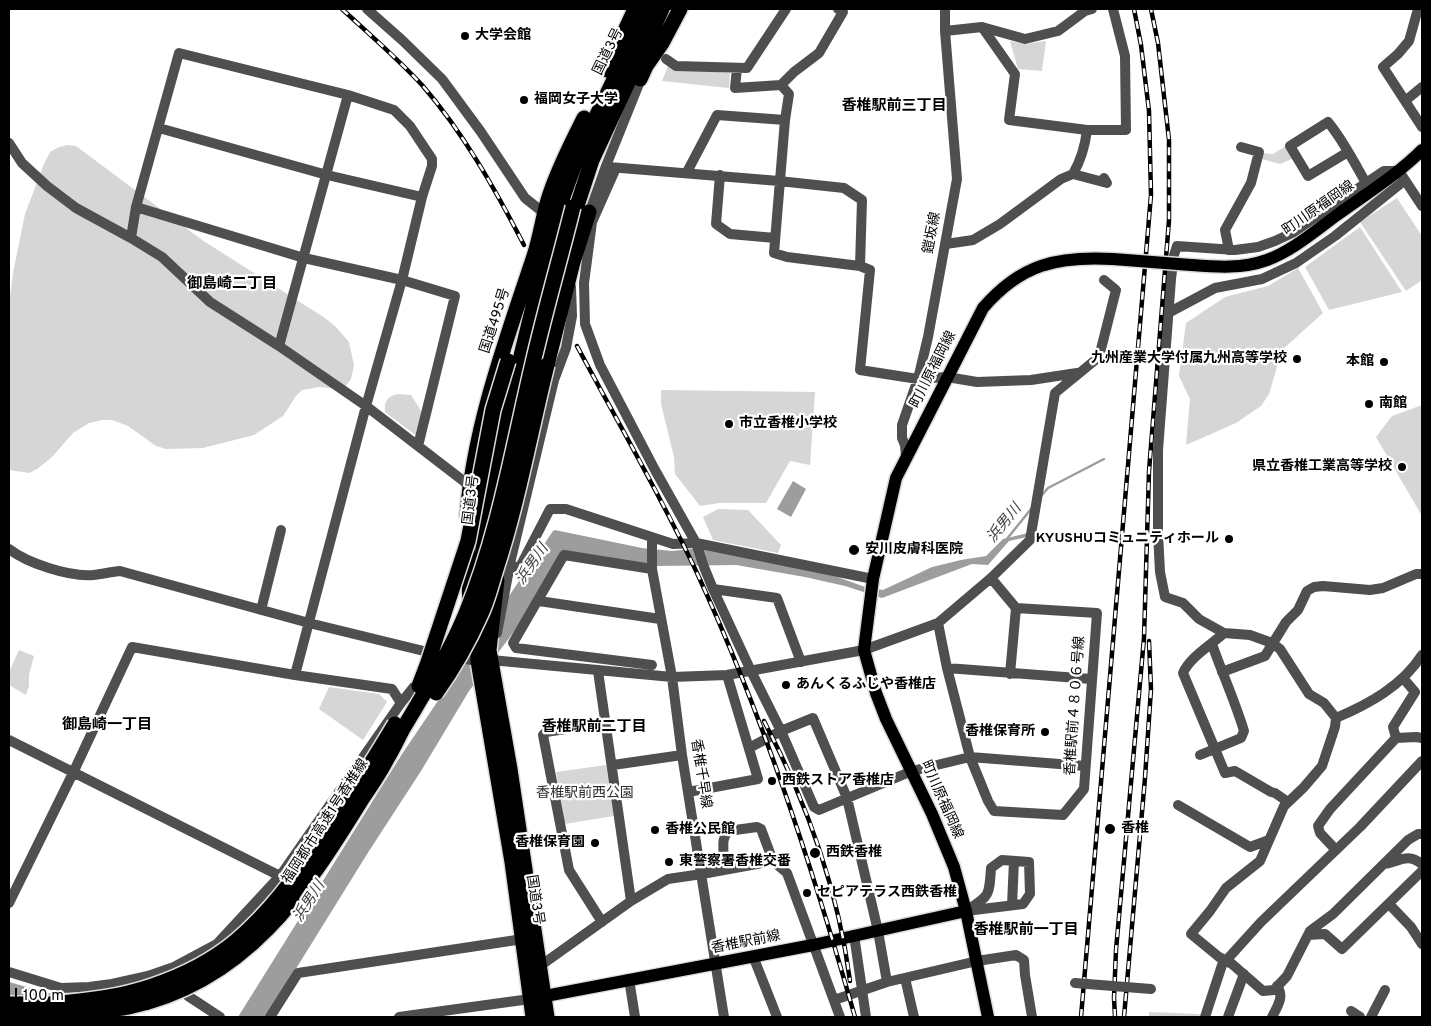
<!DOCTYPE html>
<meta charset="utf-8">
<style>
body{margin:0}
#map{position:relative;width:1431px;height:1026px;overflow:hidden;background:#fff;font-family:Overpass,sans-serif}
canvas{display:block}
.frame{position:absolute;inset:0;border:10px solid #000;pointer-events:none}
.scale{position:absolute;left:15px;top:988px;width:134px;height:22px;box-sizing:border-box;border:2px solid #000;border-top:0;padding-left:6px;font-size:15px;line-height:18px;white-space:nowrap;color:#000;-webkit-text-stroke:4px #fff;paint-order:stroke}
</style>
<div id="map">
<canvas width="1431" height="1026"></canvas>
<div class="frame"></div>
<div class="scale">100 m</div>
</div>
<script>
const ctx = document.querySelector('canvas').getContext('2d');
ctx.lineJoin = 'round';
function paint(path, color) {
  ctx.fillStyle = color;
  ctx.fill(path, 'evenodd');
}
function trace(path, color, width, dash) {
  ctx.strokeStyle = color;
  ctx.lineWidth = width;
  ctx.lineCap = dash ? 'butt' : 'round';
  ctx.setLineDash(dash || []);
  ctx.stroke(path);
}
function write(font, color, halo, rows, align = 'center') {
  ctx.font = font + ' Overpass,"Noto Sans JP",sans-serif';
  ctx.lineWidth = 4.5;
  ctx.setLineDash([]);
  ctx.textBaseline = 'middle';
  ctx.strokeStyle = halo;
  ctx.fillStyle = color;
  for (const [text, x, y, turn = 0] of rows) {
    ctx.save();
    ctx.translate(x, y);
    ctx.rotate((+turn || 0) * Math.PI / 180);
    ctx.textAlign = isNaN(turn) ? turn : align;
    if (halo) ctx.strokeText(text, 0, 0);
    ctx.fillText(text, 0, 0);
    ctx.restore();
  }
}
paint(new Path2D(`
 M1010,41L1025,44L1046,41L1042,71L1018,69Z
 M668,66L677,69L730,73L729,88L662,81Z
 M1289,144L1294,158L1280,164L1262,159L1263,153L1273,154Z
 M68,145L76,146L202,240L325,318L336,327L349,342L354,365L351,379L345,387L340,389L319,387L302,390L296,396L283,416L254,435L203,448L166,449L156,446L128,426L112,420H102L89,423L73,433L52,457L37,469L29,473L9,470V305L13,273L25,214L44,164L50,152L59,147Z
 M1397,198L1422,236V280L1406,291L1360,222Z
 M1360,227L1402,292L1329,310L1305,267Z
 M1298,268L1323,313L1282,350L1269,394L1261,406L1236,423L1186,445L1190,399L1179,376L1186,323L1225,297L1268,286Z
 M661,390L815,392L810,465L790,461L766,503H719L700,506L675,474L674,457L661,404Z
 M398,394L411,395L425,417L419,438L385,412C384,402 387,396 398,394Z
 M1422,405V516L1376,437L1392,416Z
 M718,509L748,510L781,545L778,553L713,540L703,517Z
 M19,650L34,656L29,675V686L26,695L9,685V672Z
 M329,687L379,694L387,702L363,740L319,709Z
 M606,765L614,816L564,824L556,772Z
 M1149,1012L1200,1014L1199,1017H1149Z`), '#d6d6d6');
paint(new Path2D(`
 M793,481L806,489L791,517L777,509Z
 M555,530L642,548L672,551L702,548L832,575L865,587L883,590L932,567L961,560L986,556L1003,539L1028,533L1027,537L1009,541L988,565L972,564L882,598L845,586L805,577L736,565L658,566L565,552L525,617L469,691L421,771L369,851L266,1017H238L402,754L553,531Z
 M9,982L130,1016L133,1017H9Z`), '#9d9d9d');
trace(new Path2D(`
 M1042,495L1048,488L1104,459
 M1006,540L1031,509`), '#9d9d9d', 2.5);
const major = new Path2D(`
 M1191,265C1217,267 1242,269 1267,260C1292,251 1315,231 1337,215C1366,194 1397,175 1422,150
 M535,998L813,945L966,911
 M988,1017L966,911L954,867L932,814L886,719L876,693L864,650L873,579L896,478L983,308C1021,264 1057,256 1113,259`);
const highway = new Path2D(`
 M607,70L635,9
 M640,79L646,66L662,43L680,9
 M572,221L592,160L662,9
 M547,365L573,262L589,212
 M467,516C474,426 506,341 534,256C541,235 543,214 550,194C559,167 572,142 584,118
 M467,544L470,603
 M482,558L488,491L550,237L564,194L580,150L648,9
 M497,580L489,650L510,769L547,1017
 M478,621V661L512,862L533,1017
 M9,1004H51
 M9,1015L52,1014`);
trace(major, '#dbdbdb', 15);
trace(highway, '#dbdbdb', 18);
trace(new Path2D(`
 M367,9L402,40L442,79L481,132L525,198L544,213
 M1092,9L1085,11L1058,31L1025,39L982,27L1015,74L1009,120L1087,130H1126L1125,56L1113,9
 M1418,9L1409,41L1398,54L1383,67L1422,127
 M945,31L982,27
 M666,59L676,66L747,68L786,9
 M737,68L735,88L781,85
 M1405,101L1422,87
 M785,120L789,94L781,85L794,72L819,53L843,12L838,9
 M159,128L327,175L422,197
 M9,143L22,163L47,186L76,208L131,238L162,257L210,302L279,346L366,406L470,486
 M1348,152L1308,176L1290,146L1328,122C1343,140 1354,162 1366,183
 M609,167L779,181L844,188L862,200L860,266
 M616,168L592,222L584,283L585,324L600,365L655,470L696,543L704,567L713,589L751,671L781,731L814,807L819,810L912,771L970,757L988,801L994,811L1063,815L1084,789L1097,613L1016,608L991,578
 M687,172L717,115L785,120L774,253L787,257L860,266L870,270L860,370L918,379L947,377L977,382L1031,380L1077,373
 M1073,174C1081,160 1085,147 1087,130
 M720,175L716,224L730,234L775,238
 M1422,206L1399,171H1384L1292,233L1275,241L1258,247L1235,250L1177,246L1174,255L1171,279L1158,450V533L1160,572L1165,597L1183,603L1199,619L1224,633L1250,635L1272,643L1280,649L1309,694L1324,703L1336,718L1335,727L1322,766L1304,787L1284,806L1260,861L1226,888L1210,911L1191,934L1219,957L1232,964L1263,991L1274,990L1287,976L1310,931L1333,914L1408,840L1418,834H1422
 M136,207L304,258L402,280L455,296L418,446
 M588,217L606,166L643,74
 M131,238L136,207L179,53L348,95L394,110L410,126L432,159V166L422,197L402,280L366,406L295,675
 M946,244L973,240L1000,224L1061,179L1073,174L1107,183L1104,178
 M1229,250L1225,230L1251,183L1259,152L1241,147
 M1170,312L1215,288L1262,279L1296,263L1335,236L1405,180
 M279,346L348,95
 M906,456L905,445L902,438V425L918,379L928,337L957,179L945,31V9
 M652,538V569L672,677L682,755L724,1017
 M9,549C27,563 69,577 93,575C102,574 111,572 120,571L309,623L436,654
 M509,570L521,565L550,509H566L673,544L696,543L873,579
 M713,589L777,598L801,662
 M539,601L660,619
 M261,610L281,530
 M938,623L947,668L970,757L1085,766
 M497,633L511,559L554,380L566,348L572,316L571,287
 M1224,633C1211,645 1190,657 1183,673L1225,773L1235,771L1271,792L1275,793L1288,802
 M453,657L478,661L491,660L672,677L727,675L864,650L938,623L991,578L1030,540L1055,393L1099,357L1116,290L1104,280
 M652,665L516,648L513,643L564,555L652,569
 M947,668L1091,679
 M598,671L631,901
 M1222,672L1265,656L1286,622L1298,610L1307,591L1314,587L1323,586L1370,590L1383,588L1416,574H1422
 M1010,674L1016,608
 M1336,718C1369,704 1402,686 1422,655
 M1396,738L1393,727L1415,692L1403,678
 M9,740L280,876
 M749,748L781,731L813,718L847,798L878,931L887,982
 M1200,755L1241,738L1244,731C1235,701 1222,673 1212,644
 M613,765L682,755
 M688,792L758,779L727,675
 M1178,805L1250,847L1269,840
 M757,827L761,829L773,861L702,874L723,859C725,847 720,842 728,831Z
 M1336,850L1320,833L1318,826L1330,809L1396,738L1416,737L1422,738
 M1002,860L1029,862L1030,894L1023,904L966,911C990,895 989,897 991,868Z
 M773,861L787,873L840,1017
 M1384,864C1400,862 1406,852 1422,864
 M9,903L73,773L132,647L295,675L392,689L401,703
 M1389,904L1411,927L1422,944
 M1012,905L1014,861
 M602,922L569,870L543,735L546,732L605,723
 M854,935L866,1017
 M1308,935L1325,934L1342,949L1422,871
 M753,956L777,1017
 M540,966L631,901L668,879L702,874
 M9,972L61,988L89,987L112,984L148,976L174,967L217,944L280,876L401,703L420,679
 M905,978L914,1017
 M629,979L635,1017
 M182,983L188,996L220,1017
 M834,1000L887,982L977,961L1016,955L1024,960L1025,975L1032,1017
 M1351,1011L1360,1017
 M270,1017L298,973L523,939
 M399,1017L530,999
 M1205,1017L1222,965L1261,922L1360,827L1422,761
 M1228,1017L1244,974
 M1272,1017C1277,1007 1285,996 1277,986
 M1371,1017L1385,990`), '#4f4f4f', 10);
trace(major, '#000', 12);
trace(highway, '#000', 15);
const rail = new Path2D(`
 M342,9C369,34 397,58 422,85C463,132 495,189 524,245
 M577,346C617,421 661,496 697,573C763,716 812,866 855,1017
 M764,721C807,803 838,889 850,981
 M1081,1017L1151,195L1149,111L1141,45L1134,9
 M1115,1017L1114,998L1116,950L1144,638L1149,471L1169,220V140L1158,43L1151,9
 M1124,1017L1145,778L1151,689L1149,641`);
trace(rail, '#000', 4.5);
trace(rail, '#fff', 2.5, [8]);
const majorBridge = new Path2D(`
 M1113,259L1191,265`);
const highwayBridge = new Path2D(`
 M419,686L427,665L468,541L493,410L508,361
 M436,693C453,669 468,643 480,616C487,602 491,585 496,569C518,502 530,433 547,365
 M51,1004C86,1001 120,997 152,986C182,976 212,961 236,941C269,913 295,878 319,842C346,804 371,764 395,724
 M52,1014C78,1013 104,1012 129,1007C246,982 304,893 362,799C371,786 380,773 387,759C393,749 398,738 404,727C426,690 449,654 466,613C499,533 513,447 533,363C545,311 560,259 573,207`);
trace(majorBridge, '#dbdbdb', 15, []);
trace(highwayBridge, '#dbdbdb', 18, []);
trace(new Path2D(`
 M1075,983L1151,989`), '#4f4f4f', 10);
trace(majorBridge, '#000', 12);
trace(highwayBridge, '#000', 15);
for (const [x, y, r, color] of [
 [465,36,5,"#000"],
 [524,100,5,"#000"],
 [1297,359,5,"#000"],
 [1384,362,5,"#000"],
 [1369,404,5,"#000"],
 [729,424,5,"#000"],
 [1402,467,5,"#000"],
 [1229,539,5,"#000"],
 [854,550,6,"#000"],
 [786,685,5,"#000"],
 [1045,732,5,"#000"],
 [772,781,5,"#000"],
 [1110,829,6,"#000"],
 [655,830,5,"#000"],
 [595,843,5,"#000"],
 [815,853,6,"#000"],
 [669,862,5,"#000"],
 [807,893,5,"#000"]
]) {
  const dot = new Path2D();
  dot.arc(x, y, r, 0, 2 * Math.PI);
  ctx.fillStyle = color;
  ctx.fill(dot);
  trace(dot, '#fff', 2);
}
write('bold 14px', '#000', '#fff', [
 ["大学会館",475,36],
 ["福岡女子大学",534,100],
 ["九州産業大学付属九州高等学校",1287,359,"right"],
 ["本館",1374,362,"right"],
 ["南館",1379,404],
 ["市立香椎小学校",739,424],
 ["県立香椎工業高等学校",1392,467,"right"],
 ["KYUSHUコミュニティホール",1219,539,"right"],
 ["安川皮膚科医院",865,550],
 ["あんくるふじや香椎店",796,685],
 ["香椎保育所",1035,732,"right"],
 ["西鉄ストア香椎店",782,781],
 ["香椎",1121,829],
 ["香椎公民館",665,830],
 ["香椎保育園",585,843,"right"],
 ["西鉄香椎",826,853],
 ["東警察署香椎交番",679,862],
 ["セピアテラス西鉄香椎",817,893]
], 'left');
write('14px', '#000', '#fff', [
 ["国道3号",609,52,-64],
 ["町川原福岡線",1319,209,-35],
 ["鎧坂線",933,233,-80],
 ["国道495号",496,321,-72],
 ["町川原福岡線",934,370,-63],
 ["国道3号",472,500,-83],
 ["香椎駅前４８０６号線",1076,706,-86],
 ["香椎千早線",700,774,81],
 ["町川原福岡線",941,800,66],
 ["福岡都市高速1号香椎線",326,822,-57],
 ["国道3号",534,900,81],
 ["香椎駅前線",746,943,-11]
]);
write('14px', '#2d2d2d', '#fff', [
 ["香椎駅前西公園",585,794]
]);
write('bold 15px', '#000', '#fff', [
 ["香椎駅前三丁目",894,107],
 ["御島崎二丁目",232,285],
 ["御島崎一丁目",107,726],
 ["香椎駅前二丁目",594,728],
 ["香椎駅前一丁目",1026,931]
]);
write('italic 15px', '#3e3e3e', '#fff', [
 ["浜男川",1005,524,-51],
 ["浜男川",533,565,-55],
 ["浜男川",310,902,-57]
]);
</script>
